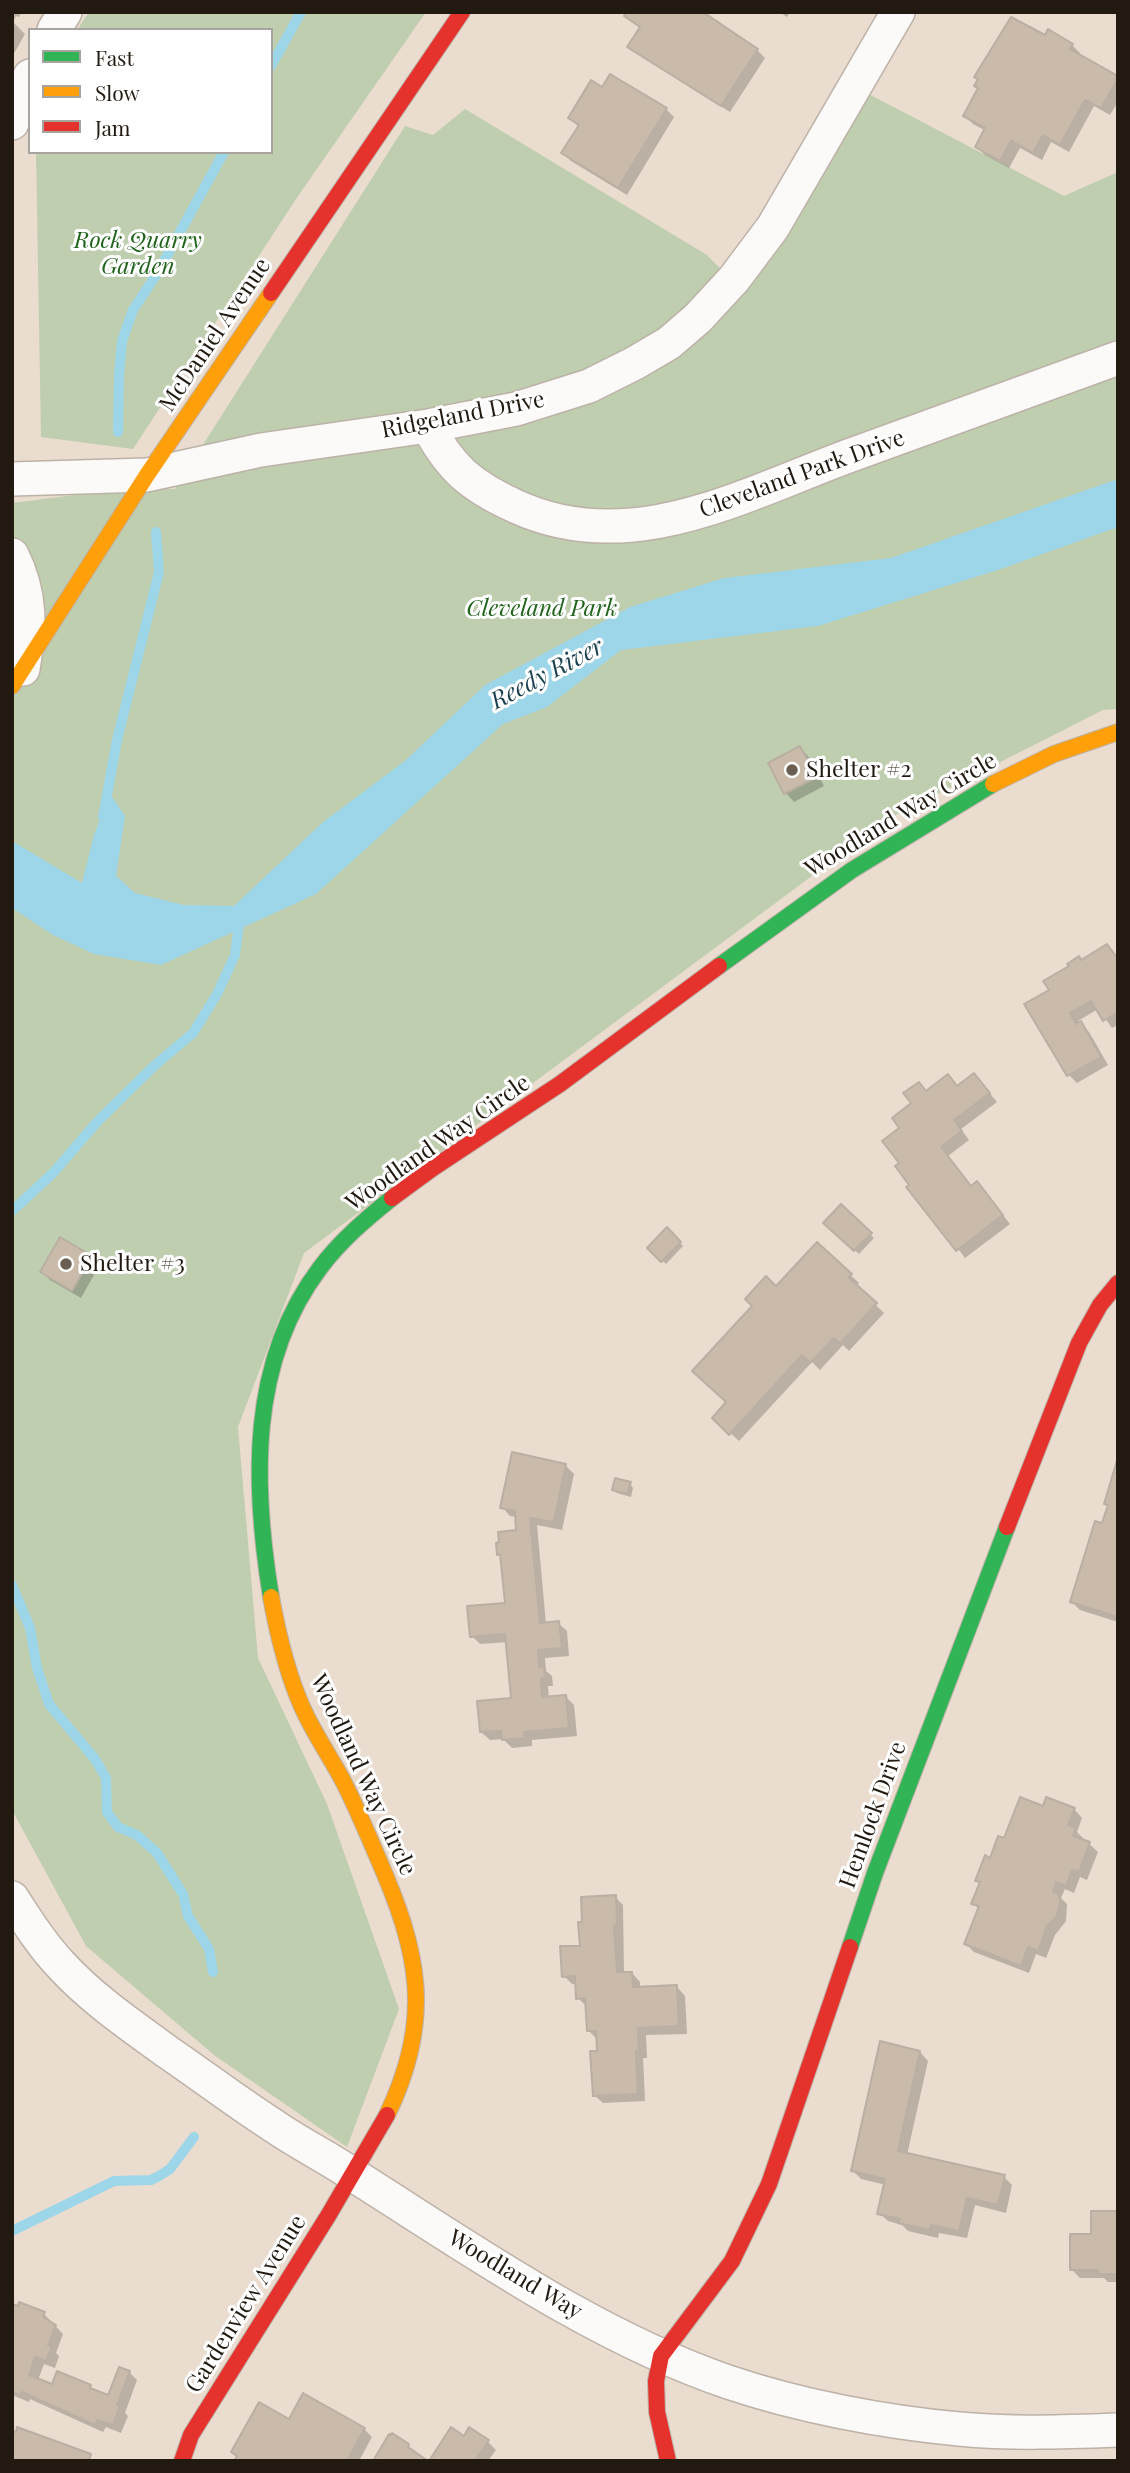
<!DOCTYPE html>
<style>
body{margin:0}
#map{position:relative;width:1130px;height:2473px;overflow:hidden;background:#eadcce;font-family:"Playfair Display",serif}
canvas{display:block}
.frame{position:absolute;inset:0;border:14px solid #221a10;pointer-events:none}
.legend{position:absolute;left:28px;top:28px;width:245px;height:126px;box-sizing:border-box;background:#fff;border:2px solid #a7a39f;margin:0;padding:9px 12px;list-style:none;font-size:21px;color:#221a10}
.legend li{display:flex;align-items:center;gap:14px;height:35px}
.legend b{width:35px;border:2px solid #a7a39f}
</style>
<div id="map">
<canvas width="1130" height="2473"></canvas>
<div class="frame"></div>
<ul class="legend">
<li><b style="height:9px;background:#30b455"></b>Fast</li>
<li><b style="height:9px;background:#ff9f0a"></b>Slow</li>
<li><b style="height:9px;background:#e5322d"></b>Jam</li>
</ul>
</div>
<script>
const ctx = document.querySelector('canvas').getContext('2d');
ctx.lineJoin = 'round';
function paint(path, color) {
  ctx.fillStyle = color;
  ctx.fill(path, 'evenodd');
}
function trace(path, color, width, dash) {
  ctx.strokeStyle = color;
  ctx.lineWidth = width;
  ctx.lineCap = dash ? 'butt' : 'round';
  ctx.setLineDash(dash || []);
  ctx.stroke(path);
}
function write(font, color, halo, rows, align = 'center') {
  ctx.font = font + ' "Playfair Display",serif';
  ctx.lineWidth = 6;
  ctx.setLineDash([]);
  ctx.textBaseline = 'middle';
  ctx.strokeStyle = halo;
  ctx.fillStyle = color;
  for (const [text, x, y, turn = 0] of rows) {
    ctx.save();
    ctx.translate(x, y);
    ctx.rotate((+turn || 0) * Math.PI / 180);
    ctx.textAlign = isNaN(turn) ? turn : align;
    if (halo) ctx.strokeText(text, 0, 0);
    ctx.fillText(text, 0, 0);
    ctx.restore();
  }
}
paint(new Path2D(`
 M89,12H426L296,199L133,449L41,437L36,152H271V30H77Z
 M861,90L1064,196L1118,172V709L1103,710L890,818L304,1253L238,1427L258,1658L327,1804L399,2009L347,2147L214,2055L86,1946L12,1810V503L121,489H175L405,126L433,135L465,109L707,255L744,293L788,232Z`), '#bfceaf');
paint(new Path2D(`
 M1118,479V527L998,570L818,626L621,650L547,707L503,724L316,894L161,965L94,954L53,935L12,908V841L82,883L94,835L110,794L125,816L116,876L135,893L184,905L234,906L323,822L406,760L485,685L630,607L724,578L891,558Z`), '#9ed6e9');
paint(new Path2D(`
 M12,12H22L19,17L16,16L13,22L25,34L12,57Z
 M779,12H790L787,17Z
 M626,16L757,50L765,58L730,112L638,54L629,46L641,28Z
 M1046,38L1072,45L1080,53L1079,56L1118,78V102L1110,115L1094,106L1069,152L1051,142L1042,160L1020,148L1009,168L985,155L977,147L986,131L973,124L965,116Z
 M603,89L666,109L674,117L627,195L571,161L563,153L579,127L570,118Z
 M800,748L808,756L824,786L794,802L786,793L770,764Z
 M1107,947L1118,959V1025L1112,1028L1098,1009L1078,1021L1089,1032L1108,1065L1077,1083L1069,1075L1051,991L1081,962Z
 M982,1084L997,1102L961,1129L969,1140L948,1156L972,1187L985,1192L1010,1224L965,1258L912,1185L902,1163V1128L927,1092Z
 M841,1207L874,1238L859,1254L826,1223Z
 M667,1230L683,1246L666,1264L649,1248Z
 M817,1244L859,1283L856,1286L884,1313L849,1351L843,1345L820,1370L812,1362L739,1441L714,1418L728,1403L776,1288Z
 M91,1257L99,1266L81,1298L50,1280L42,1272Z
 M1118,1463V1622L1080,1610L1072,1602L1103,1525L1109,1506L1106,1503Z
 M566,1466L574,1474L562,1530L537,1525L546,1624L558,1623L567,1631L569,1656L545,1658L546,1671L552,1676L553,1686H548L549,1699L566,1697L574,1705L577,1736L532,1740V1746L512,1748L503,1739L490,1740L481,1732L512,1699L508,1642L480,1644L472,1636L507,1605L502,1558L499,1554L518,1532L517,1517L510,1516L502,1507Z
 M630,1484L633,1488L631,1497L617,1493L614,1489Z
 M1044,1808L1074,1809L1082,1818L1077,1832L1083,1838L1082,1841L1089,1844L1098,1852L1087,1880L1080,1877L1074,1893L1065,1889L1061,1898L1067,1904L1066,1921L1055,1935L1046,1958L1036,1954L1029,1973L974,1952L966,1944L979,1909L973,1903L981,1884L977,1880L1005,1841Z
 M615,1897L623,1905L624,1974L632,1973L640,1982V1989L677,1987L685,1996L687,2034L646,2035L647,2058H643L645,2101L603,2103L594,2095L599,2053L597,2039L588,2030L586,2006L578,1998L577,1984H572L564,1976Z
 M920,2052L928,2061L907,2155L1004,2177L1012,2185L1006,2213L975,2205L967,2238L939,2233L938,2238L908,2231L902,2225L888,2221L879,2213L886,2185L861,2179L853,2171Z
 M1118,2213V2282H1108L1104,2278H1080L1072,2270L1093,2235Z
 M12,2305L44,2314L63,2334L56,2353L59,2356L55,2368L44,2364L38,2380L53,2386L90,2387L96,2392L109,2398L129,2372L137,2380L125,2413L128,2416L121,2433L106,2427L103,2432L30,2399L29,2402L12,2395Z
 M290,2421L364,2429L372,2437L359,2461H236L238,2457L233,2452Z
 M464,2438L488,2442L496,2450L488,2461H431Z`), '#0003');
trace(new Path2D(`
 M271,66L301,12
 M118,432L119,375L122,341L133,310L158,272L224,152
 M103,817L117,740L159,572L156,532
 M12,1211L53,1173L97,1122L154,1066L193,1033L217,994L235,955L240,916
 M12,1585L30,1628L37,1668L49,1704L95,1759L106,1778L107,1812L118,1827L137,1835L157,1853L183,1894L188,1916L209,1949L213,1972
 M12,2231L114,2181L151,2180L159,2176L170,2169L194,2137`), '#9ed6e9', 10);
const building = new Path2D(`
 M626,12H703L758,49L721,106L627,47L640,27L624,16Z
 M1011,17L1045,35L1048,29L1073,44L1070,49L1118,76V79L1101,108L1085,100L1060,145L1043,135L1033,153L1011,141L1000,161L975,147L985,128L963,116L978,88L974,86L978,79L974,77Z
 M610,74L667,108L618,188L561,153L579,125L568,118L591,80L602,87Z
 M800,746L817,777L784,794L768,763Z
 M1107,944L1118,959V1012L1103,1021L1091,1001L1070,1013L1076,1024L1081,1021L1101,1057L1067,1076L1024,1004L1049,990L1043,981L1069,966L1067,964L1079,956L1081,960Z
 M974,1073L990,1093L954,1120L962,1131L941,1147L971,1186L977,1181L1003,1215L956,1251L906,1187L909,1185L895,1166L899,1163L882,1141L899,1128L892,1118L911,1103L903,1093L919,1082L926,1091L948,1074L957,1086Z
 M841,1204L872,1233L854,1251L823,1223Z
 M667,1227L681,1242L661,1262L647,1248Z
 M60,1237L92,1256L72,1291L40,1272Z
 M817,1242L852,1274L848,1277L877,1303L840,1344L834,1338L810,1363L802,1355L729,1435L712,1418L726,1402L692,1371L752,1306L745,1299L766,1276L776,1286Z
 M512,1452L566,1464L554,1522L530,1518L540,1623L559,1621L562,1648L538,1650L539,1667L544,1666L545,1678H541L542,1697L566,1695L569,1728L524,1732L525,1738L502,1740L501,1731L480,1732L477,1701L511,1698L505,1634L470,1637L467,1606L505,1603L500,1554L497,1555L496,1543L499,1542L498,1532L516,1530L515,1511L500,1508Z
 M1118,1457V1617L1070,1602L1095,1521L1102,1523L1108,1505L1104,1504Z
 M615,1478L631,1482L627,1494L612,1490Z
 M1020,1797L1043,1806L1046,1797L1075,1808L1068,1825L1076,1828L1073,1836L1090,1842L1079,1872L1072,1870L1066,1886L1056,1882L1053,1891L1059,1894L1060,1903L1057,1916L1047,1926L1038,1951L1028,1947L1021,1966L964,1944L979,1906L971,1904L980,1882L975,1881L985,1855L990,1858L998,1836L1004,1838Z
 M616,1895L617,1925L614,1926L617,1972H632L633,1987L677,1985L679,2026L638,2028L639,2051H636L638,2094L593,2096L590,2051H597L596,2031H587L585,1998L576,1999L575,1976L562,1977L560,1946H580L578,1922H582L581,1897Z
 M880,2041L920,2051L898,2151L1005,2175L998,2205L967,2198L959,2231L931,2225L930,2230L898,2223L900,2219L877,2214L885,2179L851,2171Z
 M1091,2211H1118V2274H1098V2270H1070V2234H1091Z
 M19,2302L45,2312L43,2317L56,2325L48,2345L52,2346L46,2361L35,2357L29,2375L52,2384L57,2371L91,2385L90,2388L108,2395L119,2367L130,2371L117,2405L120,2406L113,2425L97,2420L95,2425L22,2392L20,2395L12,2392V2304L18,2306Z
 M303,2393L365,2428L347,2461H234L237,2456L231,2452L259,2402L289,2419Z
 M17,2427L91,2454L89,2461H12V2431L16,2432Z
 M451,2427L464,2436L469,2427L489,2440L475,2461H429Z
 M392,2433L409,2444L408,2447L428,2461H373L389,2434L391,2435Z`);
paint(building, '#cabaa9');
trace(building, '#b9afa4', 2);
const street = new Path2D(`
 M54,30L65,12
 M12,123L18,98L30,76
 M428,426C450,468 471,486 515,506C631,560 746,493 854,454C942,422 1030,390 1118,358
 M12,479L147,475L261,450L428,426L516,409L589,386L635,363L669,343L698,318L734,279L773,227L898,12
 M12,555C32,595 30,626 23,669
 M12,1898C27,1921 42,1945 61,1965C92,1999 132,2026 169,2053C204,2077 238,2103 274,2126C300,2144 329,2158 355,2176C474,2251 594,2336 728,2382C799,2406 883,2422 959,2429C1011,2434 1065,2432 1118,2430`);
const fast = new Path2D(`
 M719,966L852,870L993,784
 M271,1597C253,1486 248,1363 320,1268C340,1241 366,1219 392,1198
 M850,1947L875,1873L1007,1527`);
const slow = new Path2D(`
 M12,686L147,475L271,293
 M993,784L1054,754L1118,732
 M271,1597C278,1635 287,1674 303,1709C314,1733 329,1755 342,1779C355,1804 366,1830 377,1856C419,1951 434,2018 387,2115`);
const jam = new Path2D(`
 M271,293L462,12
 M392,1198L433,1168L560,1084L719,966
 M1007,1527L1079,1343L1100,1305L1118,1283
 M182,2461L191,2435L328,2216L387,2115
 M668,2461L657,2412L656,2381L661,2356L732,2261L769,2184L850,1947`);
trace(street, '#bdb2a8', 36);
trace(fast, '#bdb2a8', 18);
trace(slow, '#bdb2a8', 18);
trace(jam, '#bdb2a8', 18);
trace(street, '#fcfaf8', 33);
trace(fast, '#30b455', 16);
trace(slow, '#ff9f0a', 16);
trace(jam, '#e5322d', 16);
for (const [x, y, r, color] of [
 [792,770,7,"#685e52"],
 [66,1264,7,"#685e52"]
]) {
  const dot = new Path2D();
  dot.arc(x, y, r, 0, 2 * Math.PI);
  ctx.fillStyle = color;
  ctx.fill(dot);
  trace(dot, '#fff', 2.5);
}
write('italic 23px', '#20631a', '#fff', [
 ["Rock Quarry",138,241],
 ["Garden",138,267],
 ["Cleveland Park",542,609]
]);
write('23px', '#221a10', '#fff', [
 ["McDaniel Avenue",215,335,-56],
 ["Ridgeland Drive",463,415,-11],
 ["Cleveland Park Drive",802,474,-20],
 ["Woodland Way Circle",901,815,-31],
 ["Woodland Way Circle",438,1143,-35],
 ["Woodland Way Circle",363,1775,65],
 ["Hemlock Drive",873,1815,-70],
 ["Woodland Way",515,2275,31],
 ["Gardenview Avenue",246,2304,-58]
]);
write('23px', '#221a10', '#fff', [
 ["Shelter #2",806,770],
 ["Shelter #3",80,1264]
], 'left');
write('italic 24px', '#183f4d', '#fff', [
 ["Reedy River",547,674,-28]
]);
</script>
